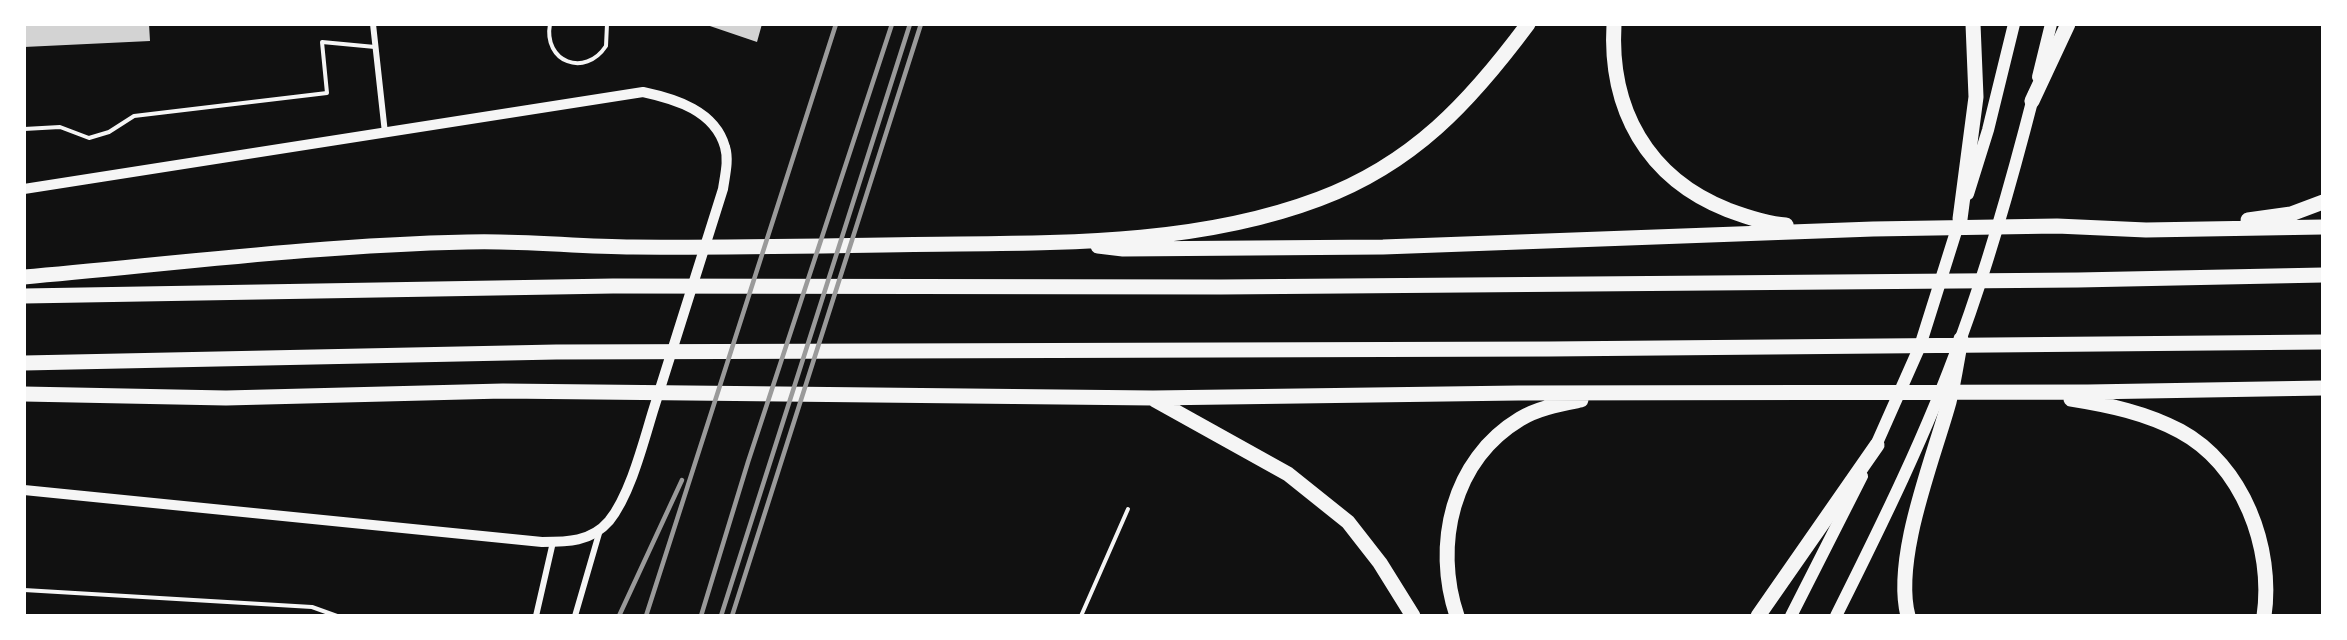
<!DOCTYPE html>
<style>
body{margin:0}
#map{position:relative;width:2347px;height:640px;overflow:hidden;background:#111;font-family:"Golos Text",sans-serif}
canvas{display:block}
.frame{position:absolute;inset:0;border:26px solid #fff;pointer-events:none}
</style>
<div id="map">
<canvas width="2347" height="640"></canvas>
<div class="frame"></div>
</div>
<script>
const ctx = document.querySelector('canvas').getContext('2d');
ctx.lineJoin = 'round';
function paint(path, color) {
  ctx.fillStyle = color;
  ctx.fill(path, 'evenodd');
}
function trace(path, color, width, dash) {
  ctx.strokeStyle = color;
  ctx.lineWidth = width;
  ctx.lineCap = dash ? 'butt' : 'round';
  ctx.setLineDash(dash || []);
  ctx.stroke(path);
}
paint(new Path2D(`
 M24,24H149L150,41L24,47Z
 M704,24H762L757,42Z`), '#d3d3d3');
trace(new Path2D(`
 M550,24C543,62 585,78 606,46L607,24
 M24,129L60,127L89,138L109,132L134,116L327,93L322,42L375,47
 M24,590L312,607L337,616
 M1081,616L1128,509`), '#f5f5f5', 4);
trace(new Path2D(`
 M373,24L385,133
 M536,616L553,542
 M575,616L600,530`), '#f5f5f5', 6);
trace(new Path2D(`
 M24,189L643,92C676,99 715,111 725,147C729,160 725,175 723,189C700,263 677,337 653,411C643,444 630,495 609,521C591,542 567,542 542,542L24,490`), '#f5f5f5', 10);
trace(new Path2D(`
 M2038,77L2051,24
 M1968,194L1988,130L2014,24
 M1873,452L1920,346L1959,222
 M1791,616L1862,476
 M1836,616C1881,526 1927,433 1961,338C1990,259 2013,176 2034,94`), '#f5f5f5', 12);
trace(new Path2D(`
 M1614,24C1609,109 1647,178 1728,210C1747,217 1767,224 1786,225
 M2032,101L2068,24
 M1960,219L1976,97L1973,24
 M2248,220L2291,214L2323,202
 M1098,246L1123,249L1383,247L1873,229L2057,226L2146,230L2323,227
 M24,277C171,264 319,245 467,242C522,240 578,247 633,247C742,248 850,245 959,244C1078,243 1205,242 1319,199C1413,164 1470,102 1528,24
 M24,296L613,286L1221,287L2078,280L2323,275
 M24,363L556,352L1550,349L2323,342
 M24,394L226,398L503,391L1153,398L1518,393L2088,392L2323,388
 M2071,399C2109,405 2146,413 2180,431C2243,465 2274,548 2264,616
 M1155,400L1288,474L1348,522L1380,563L1413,616
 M1457,616C1433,545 1452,460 1520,419C1538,408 1561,404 1581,400
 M1758,616L1877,445
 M1908,616C1893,558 1933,460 1949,402C1954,381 1957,360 1961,339`), '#f5f5f5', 15);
trace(new Path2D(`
 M619,616L682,480
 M646,616L836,24
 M701,616L748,462L892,24
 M721,616L910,24
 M732,616L921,24`), '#9a9a9a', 4.5);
</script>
